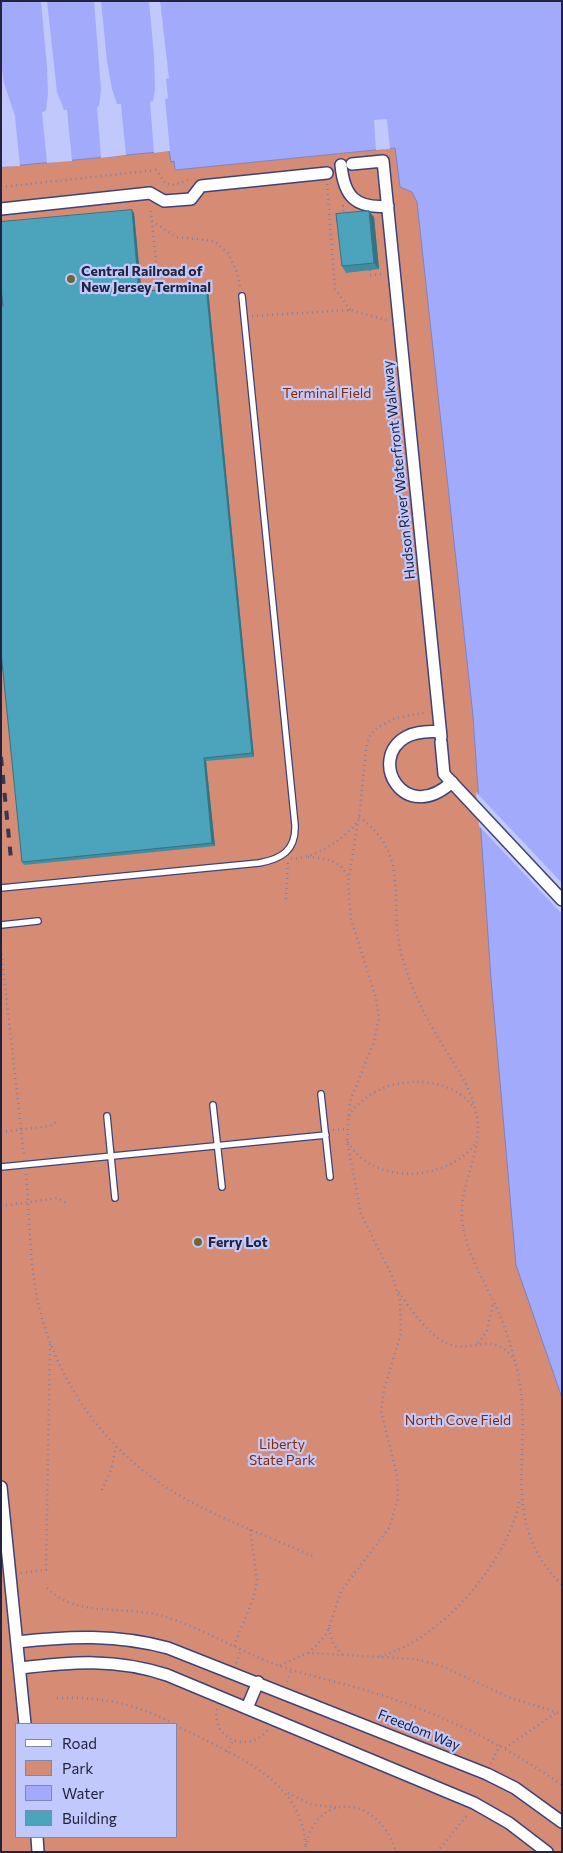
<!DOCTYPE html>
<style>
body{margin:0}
#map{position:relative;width:563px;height:1853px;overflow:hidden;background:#c1c8fc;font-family:Commissioner,sans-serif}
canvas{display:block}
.frame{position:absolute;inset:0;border:2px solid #21243c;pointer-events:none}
.legend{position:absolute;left:15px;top:1723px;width:162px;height:115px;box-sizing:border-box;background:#c1c8fc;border:1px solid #8186af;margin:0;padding:6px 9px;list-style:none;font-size:15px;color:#21243c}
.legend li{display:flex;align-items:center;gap:10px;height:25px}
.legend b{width:25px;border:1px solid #8186af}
</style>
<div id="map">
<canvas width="563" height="1853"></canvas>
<div class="frame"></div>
<ul class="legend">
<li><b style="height:6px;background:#fff"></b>Road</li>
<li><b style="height:14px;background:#d68c74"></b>Park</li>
<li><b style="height:14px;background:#a2abfb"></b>Water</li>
<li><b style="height:14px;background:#4ba4bc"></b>Building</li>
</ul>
</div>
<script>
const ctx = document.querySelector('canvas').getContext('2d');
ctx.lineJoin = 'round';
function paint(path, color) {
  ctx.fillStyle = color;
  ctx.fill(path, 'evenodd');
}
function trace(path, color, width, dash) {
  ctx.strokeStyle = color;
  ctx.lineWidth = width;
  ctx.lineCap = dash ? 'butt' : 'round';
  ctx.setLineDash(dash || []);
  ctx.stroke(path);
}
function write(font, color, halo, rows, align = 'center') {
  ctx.font = font + ' Commissioner,sans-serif';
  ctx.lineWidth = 4.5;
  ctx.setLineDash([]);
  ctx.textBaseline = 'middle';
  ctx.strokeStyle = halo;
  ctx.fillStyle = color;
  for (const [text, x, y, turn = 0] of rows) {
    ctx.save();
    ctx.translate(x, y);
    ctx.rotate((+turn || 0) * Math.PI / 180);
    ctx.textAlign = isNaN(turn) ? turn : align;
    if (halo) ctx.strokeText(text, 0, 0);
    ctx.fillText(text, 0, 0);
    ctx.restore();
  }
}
paint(new Path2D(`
 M396,148L400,187L412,192L417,202L473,716L482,836L562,1398V1852H1V167L170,151L171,161H174L175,170ZM16,1724H176V1837H16Z`), '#d68c74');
const water = new Path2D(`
 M1,1H562V1398L516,1265L491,979L473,716L417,202L412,192L400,187L395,148L175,170L174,161L171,162L169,151L1,167Z`);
paint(water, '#a2abfb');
trace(water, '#7b82c2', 1);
paint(new Path2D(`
 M41,1H47L57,92L64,110H67L72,161L47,163L42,112L46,111L48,93L47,67Z
 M94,1H101L107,61L112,89L117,104H121L126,155L101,158L97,107L99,106L101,90Z
 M149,1H160L169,78L166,79L168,98L165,99L170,151L154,153L150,102L153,101L155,89L154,56Z
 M1,62L4,83L15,116L20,166L1,167Z
 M387,119L390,149L376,150L374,120Z
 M476,792L562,883V914L479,826Z`), '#c1c8fc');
const lane = new Path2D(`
 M1,888L259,863C282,859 296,850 295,825L242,296
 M1,925L38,921
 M321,1094L330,1177
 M213,1105L222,1187
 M107,1116L115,1198
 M1,1167L326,1135`);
const street = new Path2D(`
 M352,164L383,161L441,737
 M341,165C344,196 355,209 388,206
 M1,209L150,193L164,201L191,199L201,186L327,173
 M440,731C429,732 416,731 406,737C367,759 404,826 452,782
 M441,742L444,774L562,900
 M1,1487L25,1724
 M17,1642C69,1636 117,1634 168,1648L487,1774L515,1788L562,1822
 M20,1668C73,1662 115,1658 167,1675L474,1803L509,1823L547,1852
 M247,1708L258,1682
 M37,1837L38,1852`);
trace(lane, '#3e4279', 8);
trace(street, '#3e4279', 14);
trace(new Path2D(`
 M327,184L335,289L350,310
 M1,187L156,170L166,184L174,185L191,179
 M151,211L152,221L176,237L214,241L228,253L237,272L240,287
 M344,216L343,206H345
 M152,221L159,292
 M370,270V275L384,274
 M252,316L350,310L387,320
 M359,817C412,855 388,901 401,953C408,979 419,1005 433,1029C449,1058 471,1083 477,1117C483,1152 459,1184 462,1219C465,1252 484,1280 498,1311C506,1329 512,1349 517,1369C536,1448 495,1519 562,1585
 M308,857C325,858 344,861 348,879
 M291,859C317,857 341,842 357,822
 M286,899L288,861
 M1,949L24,1156
 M349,1116C374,1075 446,1069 474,1108
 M333,1130L347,1129
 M1,1132L50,1126L58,1121
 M348,1142C373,1186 446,1182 475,1144
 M26,1174C30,1215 29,1258 37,1298C54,1377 101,1446 169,1489C213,1517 265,1535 313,1556
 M1,1206L58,1198L66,1203
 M399,1292C410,1309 428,1334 446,1343C471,1355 494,1329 514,1360
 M478,1343L487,1331L493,1303
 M102,1490L111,1470L116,1447
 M21,1573L46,1570L50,1342
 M47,1588C79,1619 125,1604 166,1617C204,1629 239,1651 277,1665C309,1676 343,1683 375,1693C443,1714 504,1745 562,1785
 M329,1628L333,1644L343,1655
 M234,1646L253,1599L257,1581L250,1528
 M308,1653L318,1644L327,1633L341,1591L389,1528L398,1499L397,1476L381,1411L384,1389L401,1333L400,1300L392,1276L361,1214L347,1141L350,1101L374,1042L379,1017L376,998L351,919L348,883L360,810L366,749L370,735L378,727L396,718L427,712
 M380,1656C441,1641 510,1559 520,1498
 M236,1663L241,1650
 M280,1665L308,1653L415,1659L442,1666L508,1697L562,1714
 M287,1682L291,1670
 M57,1698C100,1696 137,1704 174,1724
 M217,1709C211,1741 251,1754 268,1729
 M176,1725C231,1755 302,1776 306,1848
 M505,1748L556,1713
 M227,1752L233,1741
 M491,1764L500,1745
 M288,1793L313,1805L336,1807
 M305,1852C312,1791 378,1792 396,1852
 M437,1852L468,1814`), '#7c82aa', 2.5, [1, 4]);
trace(lane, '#fff', 5.5);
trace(street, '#fff', 11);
trace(new Path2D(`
 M1,757L11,859`), '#343853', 4, [9, 9]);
paint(new Path2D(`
 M134,213L141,292L208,289L254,757L206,761L215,846L24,865L22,862Z
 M374,217L379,269L346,273L342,266Z`), '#408da2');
paint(new Path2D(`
 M132,210L134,213L142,295L139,292Z
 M369,211L374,217L379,269L374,263Z
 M206,285L208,289L254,757L252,753Z
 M204,758L206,761L215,846L212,843Z`), '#347384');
const building = new Path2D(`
 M132,210L139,292L206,285L252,753L204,758L212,843L22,862L1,652V306H3L1,289V222Z
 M369,211L374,263L342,266L336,214Z`);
paint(building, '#4ba4bc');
trace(building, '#347384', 1);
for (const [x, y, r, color] of [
 [71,279,5,"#706633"],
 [198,1242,5,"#706633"]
]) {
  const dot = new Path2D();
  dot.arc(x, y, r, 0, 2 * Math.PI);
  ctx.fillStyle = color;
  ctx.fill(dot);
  trace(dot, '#c1c8fc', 2);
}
write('bold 14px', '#21243c', '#c1c8fc', [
 ["Central Railroad of",81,271],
 ["New Jersey Terminal",81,287],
 ["Ferry Lot",208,1242]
], 'left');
write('14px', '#8a2900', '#c1c8fc', [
 ["Terminal Field",327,393],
 ["North Cove Field",458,1420],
 ["Liberty",282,1444],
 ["State Park",282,1460]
]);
write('14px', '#21243c', '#c1c8fc', [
 ["Hudson River Waterfront Walkway",399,470,-96],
 ["Freedom Way",419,1730,22]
]);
</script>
